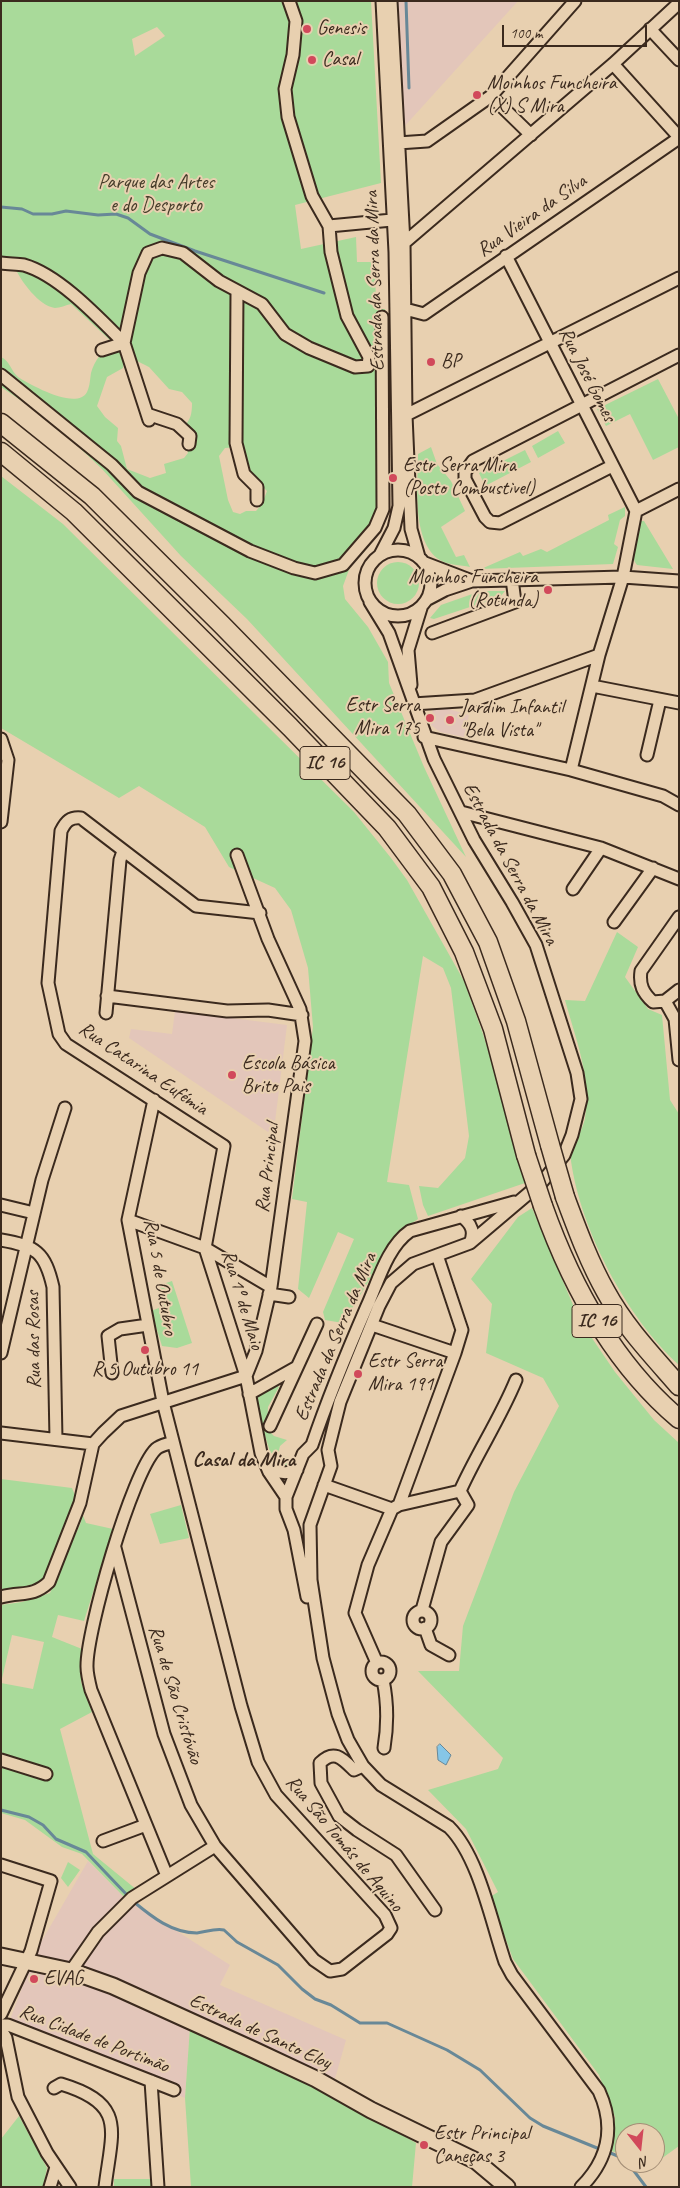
<!DOCTYPE html>
<meta charset="utf-8">
<style>
body{margin:0}
#map{position:relative;width:680px;height:2188px;overflow:hidden;background:#e8d0b0;font-family:Caveat,sans-serif}
canvas{display:block}
.frame{position:absolute;inset:0;border:2px solid #3b2a1e;pointer-events:none}
.north{position:absolute;left:615px;top:2123px;width:50px;height:50px;box-sizing:border-box;background:#e8d0b0;border:1px solid #a38e76;border-radius:50%;rotate:164deg;font-size:14px;font-weight:700;line-height:20px;text-align:center;color:#3b2a1e}
.north::after{content:'';display:block;margin:auto;width:18px;height:22px;background:#d1495b;clip-path:polygon(50% 0,100% 100%,50% 72%,0 100%)}
.scale{position:absolute;left:502px;top:25px;width:145px;height:22px;box-sizing:border-box;border:2px solid #3b2a1e;border-top:0;padding-left:6px;font-size:15px;line-height:18px;white-space:nowrap;color:#3b2a1e;-webkit-text-stroke:4px #e8d0b0;paint-order:stroke}
</style>
<div id="map">
<canvas width="680" height="2188"></canvas>
<div class="frame"></div>
<div class="north">N</div>
<div class="scale">100 m</div>
</div>
<script>
const ctx = document.querySelector('canvas').getContext('2d');
ctx.lineJoin = 'round';
function paint(path, color) {
  ctx.fillStyle = color;
  ctx.fill(path, 'evenodd');
}
function trace(path, color, width, dash) {
  ctx.strokeStyle = color;
  ctx.lineWidth = width;
  ctx.lineCap = dash ? 'butt' : 'round';
  ctx.setLineDash(dash || []);
  ctx.stroke(path);
}
function write(font, color, halo, rows, align = 'center') {
  ctx.font = font + ' Caveat,sans-serif';
  ctx.lineWidth = 4;
  ctx.setLineDash([]);
  ctx.textBaseline = 'middle';
  ctx.strokeStyle = halo;
  ctx.fillStyle = color;
  for (const [text, x, y, turn = 0] of rows) {
    ctx.save();
    ctx.translate(x, y);
    ctx.rotate((+turn || 0) * Math.PI / 180);
    ctx.textAlign = isNaN(turn) ? turn : align;
    if (halo) ctx.strokeText(text, 0, 0);
    ctx.fillText(text, 0, 0);
    ctx.restore();
  }
}
paint(new Path2D(`
 M398,1H518L403,128Z
 M442,707L469,715L464,737L440,732L431,725L433,708Z
 M175,1011L287,1025L275,1122L268,1132L129,1038L131,1029L172,1034Z
 M88,1861L125,1898L230,1965L220,1985L346,2040L331,2093L190,2027L185,2098L23,2034L11,2017L36,1951Z`), '#e3c6ba');
paint(new Path2D(`
 M1,1H371L381,183L295,205L301,249L356,237L357,262H375L376,309H385L388,509L379,530L370,545L350,567L343,586L345,599L368,627L388,662L389,683L424,767L466,857L247,619L181,556L102,469L50,420L1,387V357C10,361 11,371 18,377C31,385 77,411 87,392C90,386 90,379 91,373C95,359 102,352 113,343L71,304C66,305 60,308 55,308C39,306 21,281 15,268L1,266ZM157,27L165,36L135,56L132,39ZM137,361L149,367L169,389L182,392L192,403C192,413 191,420 183,427L188,453L184,458L164,464L166,473L150,478L127,469L121,446L117,441L118,428L105,417L97,406L107,377L123,368L124,362ZM239,447L250,475L267,491L262,504L256,511H246L240,514L233,512L228,500L219,456L225,448Z
 M658,379L679,419V447L653,460L630,414L606,426L597,409Z
 M558,431L565,443L538,458L532,446Z
 M431,447L437,464L451,481L465,511L441,527L456,557L464,555L470,567C461,565 448,565 440,560C411,542 418,483 418,454Z
 M525,450L531,462L485,486L479,473Z
 M1,476L63,524L354,812L391,858L407,880L464,981L483,1034L528,1182L428,1216L423,1205L419,1186L438,1188L465,1158L469,1136L451,988L443,968L423,956L387,1182L409,1185L418,1219L399,1232L343,1323L325,1320L323,1312L354,1239L338,1232L309,1298L298,1289L307,1202L292,1199L313,1027L308,968L291,910L275,888L229,867L205,827L139,786L119,798L1,728Z
 M625,507V516L620,520L614,544L618,547L613,564L481,569L520,552L523,556L541,549L547,552L609,520L608,515Z
 M640,521H644L673,569L637,565C628,554 637,534 640,521Z
 M377 583a21 21 0 1 1 42 0a21 21 0 1 1-42 0Z
 M481,591H505L500,597L434,619L430,618L441,605Z
 M617,932L638,947L625,977L648,1009L662,1015L670,1100L679,1114V1365C627,1318 581,1231 571,1161C570,1148 583,1131 585,1118C592,1078 575,1037 565,1000L585,1001Z
 M532,1208L579,1319L615,1372L654,1420L679,1443V2146L647,2169L643,2163H655V2133H625V2155L611,2151L615,2117L599,2075L513,1959L490,1897L498,1892L466,1829L428,1790L498,1769L503,1758L418,1671H459L463,1626L514,1492L559,1406L543,1378L486,1353L492,1304L471,1279L518,1217Z
 M172,1281L192,1343L177,1348L162,1346L151,1311L164,1306L157,1286Z
 M276,1384L279,1387L268,1407L267,1429L274,1436L287,1440L280,1446L278,1454L292,1459L289,1464L283,1467L273,1462L254,1399Z
 M1,1479L72,1488L86,1523L113,1529L84,1621L58,1615L52,1637L82,1649L81,1682L92,1712L60,1729L93,1854L137,1890L125,1898L82,1854L62,1847L25,1820L1,1813V1683L33,1689L44,1642L12,1635L1,1683V1605L22,1602L50,1593L81,1522L74,1510L43,1581L35,1588L1,1594Z
 M181,1505L189,1538L160,1544L150,1514Z
 M68,1862L80,1870L68,1887L61,1878Z
 M190,2027L331,2093L416,2143L412,2187H191L185,2098Z
 M19,2116L47,2168L43,2187H1V2139Z
 M114,2179H151L152,2187H114Z`), '#a9da9a');
const water = new Path2D(`
 M440,1744L451,1755L446,1765L438,1760L437,1747Z`);
paint(water, '#86c6e7');
trace(water, '#688897', 1);
trace(new Path2D(`
 M406,1L409,88
 M1,207L22,209L33,214H52L66,211L98,215L116,214L128,218L150,234L195,251L324,293
 M1,1810L29,1817L43,1825L56,1839L86,1852L128,1896
 M134,1902C152,1917 172,1933 197,1933C206,1932 215,1928 224,1930L237,1942L278,1965L302,1989L315,1999L331,2005L360,2023H387L447,2050L480,2070L530,2118L543,2126L602,2150
 M608,2152L625,2159
 M628,2163L646,2187`), '#688897', 3);
const minor = new Path2D(`
 M391,1L404,243L406,415L411,529L419,557
 M650,29L679,60
 M613,64L679,137
 M491,96L531,135
 M398,143L427,141L491,96L575,1
 M329,226L392,220
 M404,243L613,64L679,3
 M506,256L636,511
 M1,263C9,264 17,264 24,265C59,275 99,318 124,343L139,273L148,253L162,248L183,253L219,281L262,304L285,334L309,348L355,367L368,366L369,357L347,316L331,252L329,226L312,196L288,117L285,89L293,55L296,21L289,1
 M237,292L236,443L244,474L257,487V500
 M405,309L424,314L679,138
 M102,350L124,343L149,420
 M1,375L112,465L138,492L250,551L294,568L315,573L343,565L375,528L383,509L382,317
 M147,414L177,424L190,436L189,444
 M406,415L679,278
 M612,466L500,523L490,522L485,517L465,479V472L473,461L679,355
 M365 583a33 33 0 1 1 66 0a33 33 0 1 1-66 0Z
 M380,555L394,528L399,506L395,252L382,1
 M425,563L472,581
 M428,599L445,590L472,581L623,577L679,581
 M370,602L389,633L434,759L474,840L512,902L536,945L577,1073L581,1099L572,1135L564,1155L542,1182L470,1243L413,1264L391,1283L379,1306L340,1402L328,1450L331,1466L310,1525L311,1580L323,1658L338,1714L348,1740L363,1766L381,1785L449,1827C479,1857 491,1921 505,1962L512,1975L599,2091C615,2126 609,2159 581,2187
 M432,633L515,602L512,579
 M411,685L408,650L421,608
 M592,686L679,703
 M413,704L475,700L599,655
 M424,737L571,770L663,796L679,805
 M1,739L8,760L1,822
 M647,755L660,700
 M571,770L599,655L623,577L636,511L679,489
 M461,812L601,848L679,879
 M237,855L268,939L300,1009L305,1041L271,1287L256,1351L246,1376
 M573,889L601,848
 M260,913L196,906L81,818C70,817 66,821 61,831L48,983L59,1034L66,1044L224,1146L205,1248L246,1376L261,1453L269,1472L286,1497
 M614,922L653,868
 M107,996L227,1011L268,1010L302,1015
 M665,1001L653,1002C643,993 639,985 641,971L679,917
 M665,1001L675,1019L679,1060
 M665,1001L679,990
 M106,1013L120,860L123,851
 M1,1205L34,1213
 M461,1216C472,1224 475,1232 470,1243
 M128,1220L205,1248L271,1287
 M1,1240C36,1246 45,1252 53,1287L56,1439
 M437,1255L462,1330L455,1353
 M269,1294L289,1297
 M372,1325L455,1353L399,1505
 M1,1353L42,1180L65,1108
 M112,1373L108,1336L120,1329L148,1325
 M249,1394L297,1367
 M270,1426L317,1324
 M1,1433L93,1444
 M267,1465C276,1473 286,1475 297,1470
 M324,1485L392,1509L399,1505L460,1491C477,1453 500,1419 516,1380
 M115,1548L164,1734L191,1805L215,1846L314,1960L330,1971L342,1969L387,1934L391,1928L385,1915L276,1795L258,1762L241,1706L163,1402L128,1220L154,1100
 M1,1597C21,1591 32,1598 49,1582L80,1503L93,1444L103,1433L121,1416L246,1376
 M307,1597L294,1530L286,1509V1497L303,1454L312,1445C328,1398 347,1352 367,1306C378,1282 387,1247 410,1231L514,1202
 M422,1610L441,1542L468,1505L460,1491
 M413 1620a9 9 0 1 1 18 0a9 9 0 1 1-18 0Z
 M425,1628L431,1645L449,1655
 M372 1671a9 9 0 1 1 18 0a9 9 0 1 1-18 0Z
 M377,1663L355,1613L368,1565L392,1509
 M383,1680C388,1704 388,1724 384,1748
 M1,1760L46,1774
 M363,1766L354,1770C342,1758 334,1749 320,1763L321,1783L339,1816L357,1830L396,1855L435,1910
 M103,1841L146,1825
 M1,1865L51,1881L31,1951L1,2014
 M167,1876L91,1690C89,1682 87,1674 87,1667C86,1632 132,1472 156,1449C160,1445 168,1444 173,1442
 M71,1971L98,1932L132,1898L215,1846
 M1,2025H8L174,2090
 M1,2030L6,2038L18,2097L47,2153L70,2187
 M151,2081L158,2187
 M54,2088L61,2084C127,2104 112,2130 105,2187
 M50,2187L56,2167`);
const major = new Path2D(`
 M1,1956L71,1971L113,1986L254,2050L316,2079L371,2110L476,2161L507,2187`);
const highway = new Path2D(`
 M1,423L92,496L222,625L407,814L452,874L488,942L516,1021L550,1145
 M1,452L74,512L290,727L387,828L431,887L464,952L493,1029L526,1155
 M565,1197C577,1229 589,1262 606,1292C625,1327 653,1356 679,1386
 M543,1206C571,1285 614,1364 679,1419`);
trace(minor, '#3b2a1e', 15);
trace(major, '#3b2a1e', 19);
trace(highway, '#3b2a1e', 21);
trace(minor, '#e8d0b0', 11);
trace(major, '#e8d0b0', 15);
trace(highway, '#e8d0b0', 18);
const highwayBridge = new Path2D(`
 M550,1145L565,1197
 M526,1155L543,1206`);
trace(highwayBridge, '#3b2a1e', 21, []);
trace(highwayBridge, '#e8d0b0', 18);
for (const [x, y, r, color] of [
 [307,29,5,"#d1495b"],
 [312,60,5,"#d1495b"],
 [477,95,5,"#d1495b"],
 [431,362,5,"#d1495b"],
 [393,478,5,"#d1495b"],
 [548,590,5,"#d1495b"],
 [430,718,5,"#d1495b"],
 [450,720,5,"#d1495b"],
 [232,1075,5,"#d1495b"],
 [145,1350,5,"#d1495b"],
 [358,1374,5,"#d1495b"],
 [34,1979,5,"#d1495b"],
 [424,2145,5,"#d1495b"]
]) {
  const dot = new Path2D();
  dot.arc(x, y, r, 0, 2 * Math.PI);
  ctx.fillStyle = color;
  ctx.fill(dot);
  trace(dot, '#e8d0b0', 2);
}
for (const [x, y, w] of [
 [325,763,50],
 [597,1321,50]
]) {
  const box = new Path2D();
  box.roundRect(x - w / 2, y - 16.5, w, 33, 4);
  ctx.fillStyle = '#e8d0b0';
  ctx.fill(box);
  trace(box, '#3b2a1e', 1);
}
write('bold 19px', '#3b2a1e', null, [
 ["IC 16",325,763],
 ["IC 16",597,1321]
]);
write('20px', '#3b2a1e', '#e8d0b0', [
 ["Genesis",317,29],
 ["Casal",322,60],
 ["Moinhos Funcheira",487,84],
 ["(X) S Mira",487,107],
 ["BP",441,362],
 ["Estr Serra Mira",403,466],
 ["(Posto Combustivel)",403,489],
 ["Moinhos Funcheira",538,578,"right"],
 ["(Rotunda)",538,601,"right"],
 ["Estr Serra",420,706,"right"],
 ["Mira 175",420,729,"right"],
 ["Jardim Infantil",460,708],
 ["\"Bela Vista\"",460,731],
 ["Escola Básica",242,1064],
 ["Brito Pais",242,1087],
 ["Estr Serra",368,1362],
 ["Mira 191",368,1385],
 ["R 5 Outubro 11",145,1370,"center"],
 ["EVAG",44,1979],
 ["Estr Principal",434,2134],
 ["Caneças 3",434,2157]
], 'left');
write('20px', '#463c2a', '#e8d0b0', [
 ["Parque das Artes",156,183],
 ["e do Desporto",156,206]
]);
write('20px', '#3b2a1e', '#e8d0b0', [
 ["Rua Vieira da Silva",532,216,-35],
 ["Estrada da Serra da Mira",375,281,-92],
 ["Rua José Gomes",587,375,63],
 ["Estrada da Serra da Mira",510,864,62],
 ["Rua Catarina Eufémia",143,1069,34],
 ["Rua Principal",268,1168,-83],
 ["Rua 5 de Outubro",160,1277,80],
 ["Rua 1º de Maio",242,1300,73],
 ["Estrada da Serra da Mira",336,1337,-67],
 ["Rua das Rosas",34,1340,-91],
 ["Rua de São Cristóvão",175,1695,73],
 ["Rua São Tomás de Aquino",344,1844,50],
 ["Estrada de Santo Eloy",260,2032,25],
 ["Rua Cidade de Portimão",94,2039,21]
]);
write('bold 21px', '#3b2a1e', '#e8d0b0', [
 ["Casal da Mira",244,1460]
]);
</script>
